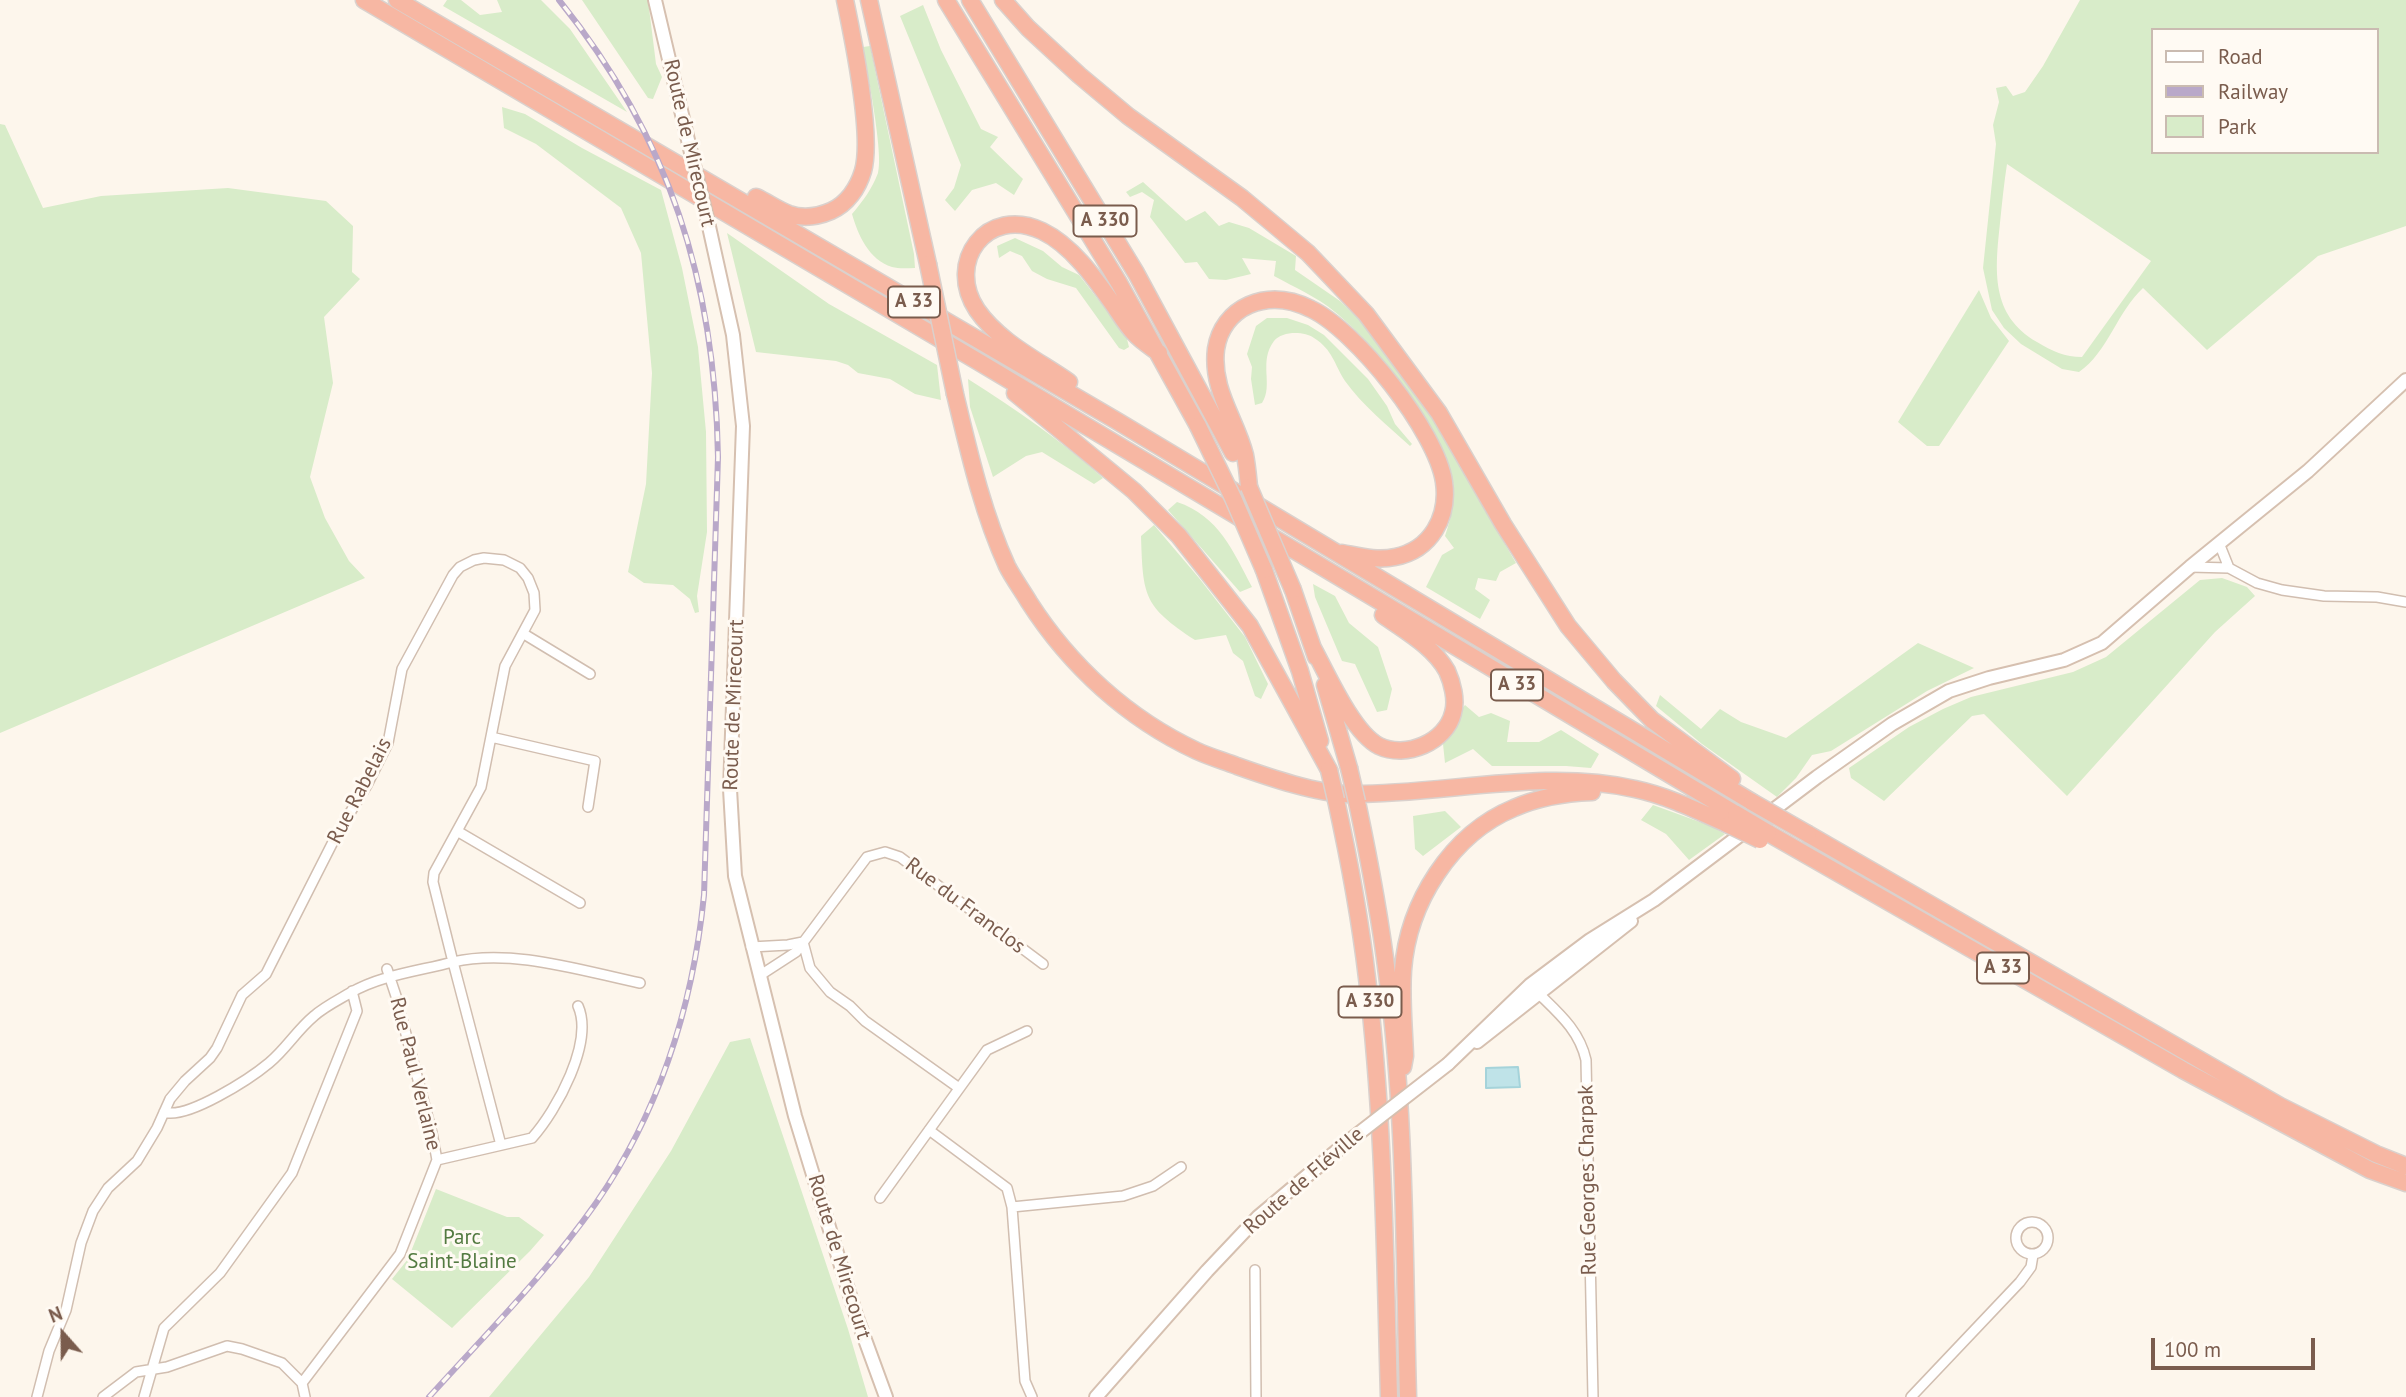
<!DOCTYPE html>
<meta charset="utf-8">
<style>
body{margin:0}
#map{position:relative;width:2406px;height:1397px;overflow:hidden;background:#fdf6ec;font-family:"PT Sans",sans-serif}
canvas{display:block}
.legend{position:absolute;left:2151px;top:28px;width:228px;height:126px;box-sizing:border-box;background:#fffaf3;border:2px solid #cabbb1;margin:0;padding:9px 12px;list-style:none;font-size:21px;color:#7a5c4d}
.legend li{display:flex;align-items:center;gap:14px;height:35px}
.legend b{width:35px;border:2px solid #cabbb1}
.north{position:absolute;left:28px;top:1299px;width:70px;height:70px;-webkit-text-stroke:5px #fffaf3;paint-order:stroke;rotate:339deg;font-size:19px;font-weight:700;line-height:28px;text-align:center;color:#7a5c4d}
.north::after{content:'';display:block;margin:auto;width:24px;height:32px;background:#7a5c4d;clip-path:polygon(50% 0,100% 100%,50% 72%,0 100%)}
.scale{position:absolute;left:2151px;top:1338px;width:164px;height:32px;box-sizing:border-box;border:4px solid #7a5c4d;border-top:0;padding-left:9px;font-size:21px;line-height:24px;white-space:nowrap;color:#7a5c4d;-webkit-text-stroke:5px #fffaf3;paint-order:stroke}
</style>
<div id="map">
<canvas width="2406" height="1397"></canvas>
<ul class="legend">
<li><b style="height:9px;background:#fff"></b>Road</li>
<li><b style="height:9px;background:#b9a8c9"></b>Railway</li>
<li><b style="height:19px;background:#d8ecc9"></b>Park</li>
</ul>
<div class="north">N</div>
<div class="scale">100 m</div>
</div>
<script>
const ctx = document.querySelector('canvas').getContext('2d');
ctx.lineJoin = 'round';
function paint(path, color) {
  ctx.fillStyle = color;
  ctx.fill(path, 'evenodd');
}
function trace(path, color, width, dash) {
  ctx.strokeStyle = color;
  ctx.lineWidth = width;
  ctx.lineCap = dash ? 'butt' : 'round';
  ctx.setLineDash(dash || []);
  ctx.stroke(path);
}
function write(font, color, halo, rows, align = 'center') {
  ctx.font = font + ' "PT Sans",sans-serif';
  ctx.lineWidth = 6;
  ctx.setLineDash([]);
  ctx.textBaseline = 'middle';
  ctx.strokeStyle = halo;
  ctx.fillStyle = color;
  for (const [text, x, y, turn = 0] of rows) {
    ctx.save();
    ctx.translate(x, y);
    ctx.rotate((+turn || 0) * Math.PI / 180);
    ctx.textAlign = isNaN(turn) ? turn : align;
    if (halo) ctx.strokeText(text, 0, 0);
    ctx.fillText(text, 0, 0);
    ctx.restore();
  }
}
paint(new Path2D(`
 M447,0H461L480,15L502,12L497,0H541L570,29L627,112L443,6Z
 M582,0H648L656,64L662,77L653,99L648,98Z
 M2080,0H2406V226L2318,256L2207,350L2143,288C2117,312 2108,352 2079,372L2062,369L2021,344L2004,328L1992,310L1983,268L1996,144L1993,125L1999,102L1996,88L2006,86L2013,96L2025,92L2043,66ZM2152,30H2376V152H2152ZM2007,164L2151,261L2082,357C2065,357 2052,351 2037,342C1990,315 1995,270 2000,223C2002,203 2004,183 2007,164Z
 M923,5L941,50L981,129L998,137L990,147L1023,179L1014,195L996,183L972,190L955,211L945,200L954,188L961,165L900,16Z
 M870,46L914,254L915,268C908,268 899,269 892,267C869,260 858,235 852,214C863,201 872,189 878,173C884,154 867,71 863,47Z
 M502,107L525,114L582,148L661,190L682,268L698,347L706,432L707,532L697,596L699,612L695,613L690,599L673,585L644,583L628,572L646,484L652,373L641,253L621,208L536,144L504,128Z
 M0,124L5,125L43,208L101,196L228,188L326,201L353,226L352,272L360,279L324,317L333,383L310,477L325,518L349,561L365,578L0,733Z
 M1143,182L1186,221L1205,211L1219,226L1229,222L1249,228L1296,256L1295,270L1340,301L1378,337L1413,386L1516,563L1500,572L1496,581L1478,578L1475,589L1490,600L1480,619L1426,587L1442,555L1454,548L1445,536C1452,516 1457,493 1451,472C1438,424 1374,343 1335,312C1317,297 1294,287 1274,276L1276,261L1242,258L1251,274L1226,280L1209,279L1197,262L1185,263L1150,217L1154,200L1142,192L1130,197L1126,192Z
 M727,233L829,304L937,365L941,400L915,394L890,379L858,373L848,365L836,361L756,352Z
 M1015,238L1043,251L1062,267L1079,275L1126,335L1129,347L1124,350L1119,348L1076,288L1047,279L1032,271L1022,256L1010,251L999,258L997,246Z
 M1979,290L1991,318L2009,341L1939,446H1927L1898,422Z
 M1267,318H1287L1308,325L1324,335L1368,379L1387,406L1395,424L1412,444L1410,446C1388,426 1362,405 1345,381C1334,364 1333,350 1314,338C1304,331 1282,331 1274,341C1258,362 1274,385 1262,403L1255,405L1251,379L1252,367L1247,354L1256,326Z
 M968,379C1015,409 1061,440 1103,478L1094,484L1042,452L1026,456L993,477L970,407Z
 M1177,502C1219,516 1233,551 1252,587L1240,592L1168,510Z
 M1154,525L1199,578L1245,637L1268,684L1261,699L1255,696L1243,661L1233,653L1226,635L1195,640C1143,606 1143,596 1141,536Z
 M2222,578L2247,587L2255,596L2215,632L2067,796L1984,714L1972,716L1884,801L1851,778L1849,768L1909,727L1943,709L1971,697L2073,672L2106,657L2200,580Z
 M1313,584L1335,596L1349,623L1378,647L1392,689L1387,710L1377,712L1355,664L1342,661L1315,597Z
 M1918,643L1974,668L1927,691L1831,751L1812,755L1796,778L1777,797L1702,744L1656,706L1660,695L1701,729L1720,709L1741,722L1786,738Z
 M1465,705L1479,717L1491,713L1510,721L1507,742H1539L1561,730L1599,754L1591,768L1566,766H1492L1473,749L1445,763L1443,744L1457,715Z
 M1653,805L1711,826L1725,834L1689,860L1666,834L1641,820Z
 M1445,811L1461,827L1423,856L1415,849L1413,816Z
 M750,1038L848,1329L868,1397H489L589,1277L671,1151L730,1042Z
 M436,1189L507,1217H519L544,1235L530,1251L452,1328L392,1279L408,1259Z`), '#d8ecc9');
const water = new Path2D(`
 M1518,1067L1520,1087L1486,1088V1068Z`);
paint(water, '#bfe3e8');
trace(water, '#a5d3da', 2);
const street = new Path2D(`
 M2219,543L2229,568
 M2190,567L2229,568L2257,583L2282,590L2324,596L2377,597L2406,602
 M524,634L590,674
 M491,737L595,761L588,807
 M457,831L580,903
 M803,942L810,968L830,992L850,1006L865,1021L959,1088
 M751,947L788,945L803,942
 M759,976L796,952L867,857L885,852L900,857L1043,964
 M1535,990C1557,1012 1579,1029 1586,1060L1593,1397
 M929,1130L1007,1188L1012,1207L1025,1381L1032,1397
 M501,1145L453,962C512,948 582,971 640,983
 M437,1160L532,1138C557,1110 594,1042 578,1006
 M880,1198L987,1050L1027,1031
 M1012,1207L1123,1196L1153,1186L1181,1167
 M2016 1238a16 16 0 1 1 32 0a16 16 0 1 1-32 0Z
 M1255,1270L1256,1397
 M302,1383L400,1254L437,1160L432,1133L396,996L387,969
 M37,1397L49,1351L66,1310L81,1243L93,1211L108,1188L137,1161L157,1128L170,1099L185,1081L210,1058L217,1048L242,995L266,974L270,966L337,834L367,785L388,743L402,669L453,575L460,567L474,560L484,558L504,560L520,568L528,578L534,593L535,610L505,666L481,787L434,873L433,882L453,962C419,971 381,975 350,993C338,1000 324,1007 314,1016C297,1030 286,1049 269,1063C251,1078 187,1120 164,1112
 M103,1397L136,1372L167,1367L227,1346L242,1349L282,1363L302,1383L305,1397
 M144,1397L164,1328L220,1273L292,1173L357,1011L352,991
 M1911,1397L2020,1282L2031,1267L2033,1255`);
const secondary = new Path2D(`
 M655,0L692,157
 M708,222L733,335L743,426L730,789L735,876L795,1116L856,1315L886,1397
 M1477,1042L1631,921
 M1448,1064L1530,985L1590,940L1654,900L1817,777L1892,724L1949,691L1989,678L2064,660L2102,643L2190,567L2308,471L2406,380
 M1096,1397L1207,1271L1258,1217L1345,1144`);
const highway = new Path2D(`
 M364,0L979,362L1736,814
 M397,0L1117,421L1752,802
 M869,0L928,264
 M946,0L1119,283L1198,426
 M970,0L1136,273L1233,453
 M1003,0L1028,28L1079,75L1128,116L1242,198L1308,253L1366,314L1439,413L1503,524L1568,626L1614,681L1652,720L1732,779
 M756,197C767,202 778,210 789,214C804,219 817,217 831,211C847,204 858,188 863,171C873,136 853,38 845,0
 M1069,382C1039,361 999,342 977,310C945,262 987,205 1042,231C1073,246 1096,280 1115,307C1121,316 1127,326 1134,333C1141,341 1151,347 1159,353
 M1015,393L1134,491L1179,536L1250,626L1329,770
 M955,394C969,452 982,511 1007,566C1013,578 1022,590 1029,602C1070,666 1128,719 1197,751C1210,757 1224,761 1237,766C1268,777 1317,794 1350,794C1442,795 1544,768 1635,789C1668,796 1698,811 1729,825
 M1249,487C1248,477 1247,465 1245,455C1236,419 1211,390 1216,349C1219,329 1231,313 1249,305C1270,296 1291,299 1311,309C1356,330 1437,432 1444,482C1449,517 1431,550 1395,557C1377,561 1359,556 1342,553
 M1264,570L1300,671L1320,741
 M1293,590L1316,657
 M1313,648C1327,674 1353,733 1379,746C1406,759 1446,742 1453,713C1457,700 1452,682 1447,671C1433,646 1405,631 1383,615
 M1325,685L1349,768
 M1336,800C1349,859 1360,918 1367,978C1384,1117 1385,1257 1389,1397
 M1357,802C1369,859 1380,916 1387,974C1406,1114 1404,1256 1408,1397
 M1768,833L2183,1070L2370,1170L2406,1183
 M1808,834L2280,1106L2376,1154L2406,1166
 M1403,1067L1405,1056C1404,1028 1401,998 1403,970C1408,903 1451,834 1514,808C1539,797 1565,793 1592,792`);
trace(street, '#d1beb0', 12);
trace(secondary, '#d6c0b0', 16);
trace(highway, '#dad1cd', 19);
trace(street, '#fff', 9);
trace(secondary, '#fff', 12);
trace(highway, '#f7b7a3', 16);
const rail = new Path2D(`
 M429,1397C486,1334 547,1273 596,1203C659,1112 693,1006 704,895L718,457C715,282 670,138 559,0`);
trace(rail, '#b9a8c9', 6);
trace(rail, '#fffaf3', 3.5, [10]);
const secondaryBridge = new Path2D(`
 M692,157L708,222
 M1345,1144L1448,1064`);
const highwayBridge = new Path2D(`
 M928,264L955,394
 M1198,426L1233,498L1264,570
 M1249,487L1293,590
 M1349,768L1357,802
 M1329,770L1336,800
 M1752,802L1808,834
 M1736,814L1768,833
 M1729,825L1760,840`);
trace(secondaryBridge, '#d6c0b0', 16, []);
trace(highwayBridge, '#dad1cd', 19, []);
trace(secondaryBridge, '#fff', 12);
trace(highwayBridge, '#f7b7a3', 16);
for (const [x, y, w] of [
 [1105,221,63],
 [914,302,52],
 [1517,685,52],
 [2003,968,52],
 [1370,1002,63]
]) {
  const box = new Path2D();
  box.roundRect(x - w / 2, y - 15.5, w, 31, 5);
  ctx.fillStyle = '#fffaf3';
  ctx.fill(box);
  trace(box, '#7a5c4d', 2);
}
write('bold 19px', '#7a5c4d', null, [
 ["A 330",1105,221],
 ["A 33",914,302],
 ["A 33",1517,685],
 ["A 33",2003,968],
 ["A 330",1370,1002]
]);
write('21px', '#7a5c4d', '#fffaf3', [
 ["Route de Mirecourt",689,143,77],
 ["Route de Mirecourt",734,705,-88],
 ["Rue Rabelais",360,791,-63],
 ["Rue du Franclos",965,906,37],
 ["Rue Paul Verlaine",415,1074,76],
 ["Rue Georges Charpak",1588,1180,-91],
 ["Route de Fléville",1304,1181,-41],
 ["Route de Mirecourt",839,1257,73]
]);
write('21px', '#537a41', '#fffaf3', [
 ["Parc",462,1238],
 ["Saint-Blaine",462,1262]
]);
</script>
